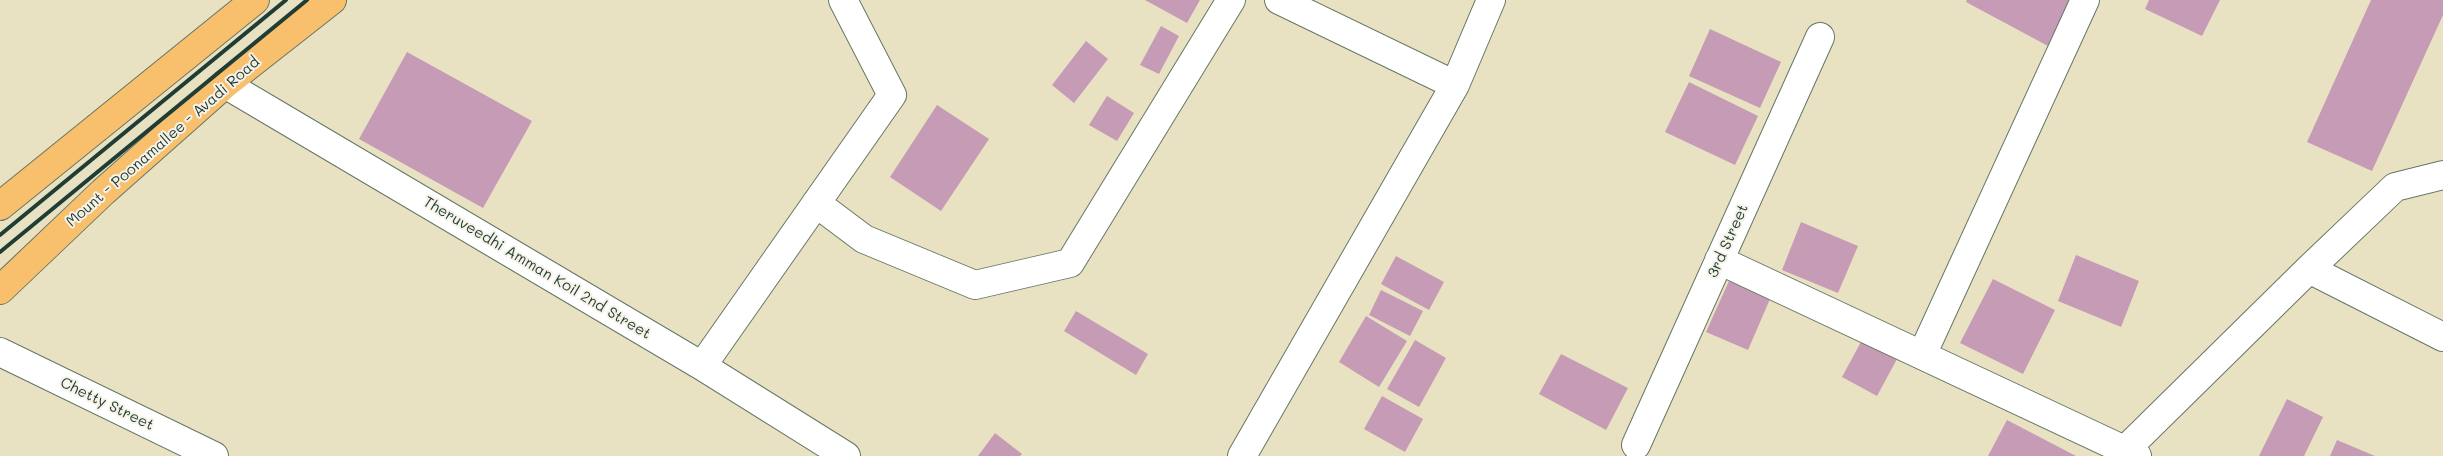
<!DOCTYPE html>
<style>
body{margin:0}
canvas{display:block;background:#e9e2c2}
</style>
<canvas width="2443" height="456"></canvas>
<script>
const ctx = document.querySelector('canvas').getContext('2d');
ctx.lineJoin = 'round';
function paint(path, color) {
  ctx.fillStyle = color;
  ctx.fill(path, 'evenodd');
}
function trace(path, color, width, dash) {
  ctx.strokeStyle = color;
  ctx.lineWidth = width;
  ctx.lineCap = dash ? 'butt' : 'round';
  ctx.setLineDash(dash || []);
  ctx.stroke(path);
}
function write(font, color, halo, rows, align = 'center') {
  ctx.font = font + ' Mali,sans-serif';
  ctx.lineWidth = 4;
  ctx.setLineDash([]);
  ctx.textBaseline = 'middle';
  ctx.strokeStyle = halo;
  ctx.fillStyle = color;
  for (const [text, x, y, turn = 0] of rows) {
    ctx.save();
    ctx.translate(x, y);
    ctx.rotate((+turn || 0) * Math.PI / 180);
    ctx.textAlign = isNaN(turn) ? turn : align;
    if (halo) ctx.strokeText(text, 0, 0);
    ctx.fillText(text, 0, 0);
    ctx.restore();
  }
}
paint(new Path2D(`
 M1145,0H1200L1187,23Z
 M1967,0H2072L2048,46L1966,2Z
 M2149,0H2220L2202,36L2145,9Z
 M2371,0H2443V15L2372,171L2307,142Z
 M1161,26L1179,36L1159,74L1140,65Z
 M1710,29L1781,62L1760,108L1689,76Z
 M1086,41L1108,59L1074,103L1052,85Z
 M407,52L532,121L483,208L359,139Z
 M1689,82L1758,116L1735,165L1665,132Z
 M1107,96L1134,113L1117,141L1089,125Z
 M937,105L989,139L941,211L890,177Z
 M1801,222L1858,246L1838,293L1782,270Z
 M2076,255L2139,281L2121,327L2058,301Z
 M1396,256L1444,282L1429,310L1381,284Z
 M1993,279L2055,310L2023,374L1960,343Z
 M1729,281L1770,299L1748,350L1706,332Z
 M1381,290L1423,311L1410,336L1369,315Z
 M1076,311L1148,354L1136,375L1064,331Z
 M1366,316L1407,341L1379,387L1339,362Z
 M1415,340L1446,358L1419,407L1387,389Z
 M1862,340L1897,359L1877,396L1842,377Z
 M1561,354L1628,388L1606,430L1539,394Z
 M1382,396L1423,419L1405,452L1364,429Z
 M2287,399L2323,417L2304,456H2259Z
 M2007,420L2076,456H1988Z
 M995,433L1022,454L1020,456H978Z
 M2337,440L2375,456H2330Z`), '#c69bb5');
const street = new Path2D(`
 M1279,0L1455,85
 M225,84L702,366L846,456
 M816,203L864,239L975,285L1070,263L1231,0
 M1719,260L2137,456
 M2309,269L2443,337
 M0,352L214,456
 M1922,355L2085,0
 M702,366L892,95L843,0
 M1636,445L1820,37
 M1242,456L1455,85L1491,0
 M2119,456L2309,269L2395,187L2443,175`);
const primary = new Path2D(`
 M0,206L255,0
 M0,290L103,192L225,84L332,0`);
trace(street, '#676', 30);
trace(primary, '#676', 30);
trace(street, '#fff', 28);
trace(primary, '#f8bf6c', 28);
trace(new Path2D(`
 M0,235L286,0
 M0,252L307,0`), '#1f3d34', 4);
write('15px', '#1f3d34', '#f7f3e8', [
 ["Mount - Poonamallee - Avadi Road",163,142,-41],
 ["3rd Street",1728,241,-66],
 ["Theruveedhi Amman Koil 2nd Street",537,268,31],
 ["Chetty Street",107,404,26]
]);
</script>
